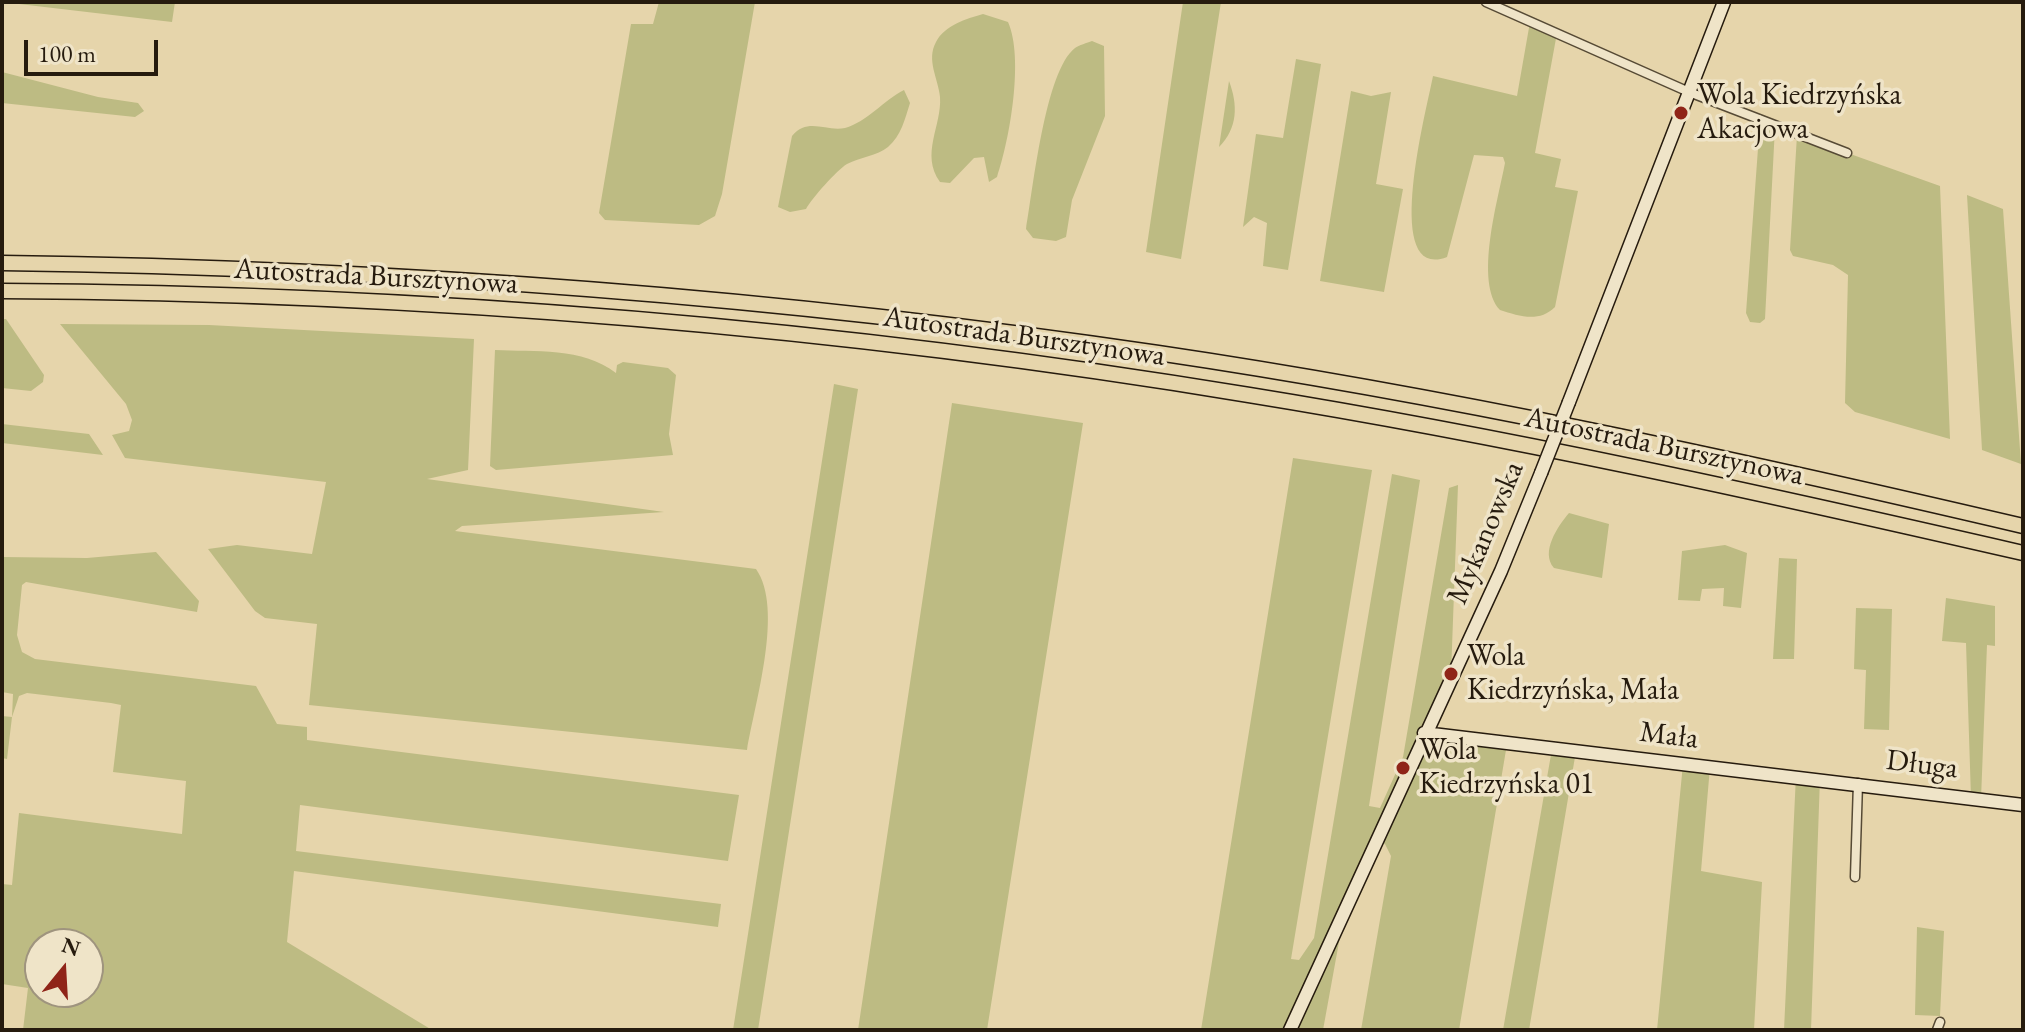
<!DOCTYPE html>
<meta charset="utf-8">
<style>
body{margin:0}
#map{position:relative;width:2025px;height:1032px;overflow:hidden;background:#e6d5ab;font-family:"EB Garamond",serif}
canvas{display:block}
.frame{position:absolute;inset:0;border:4px solid #261b0e;pointer-events:none}
.north{position:absolute;left:24px;top:928px;width:80px;height:80px;box-sizing:border-box;background:#efe4c8;border:2px solid #9f947e;border-radius:50%;rotate:18deg;font-size:22px;font-weight:700;line-height:32px;text-align:center;color:#261b0e}
.north::after{content:'';display:block;margin:auto;width:28px;height:36px;background:#8f2418;clip-path:polygon(50% 0,100% 100%,50% 72%,0 100%)}
.scale{position:absolute;left:24px;top:40px;width:134px;height:36px;box-sizing:border-box;border:4px solid #261b0e;border-top:0;padding-left:10px;font-size:24px;line-height:28px;white-space:nowrap;color:#261b0e;-webkit-text-stroke:6px #efe4c8;paint-order:stroke}
</style>
<div id="map">
<canvas width="2025" height="1032"></canvas>
<div class="frame"></div>
<div class="north">N</div>
<div class="scale">100 m</div>
</div>
<script>
const ctx = document.querySelector('canvas').getContext('2d');
ctx.lineJoin = 'round';
function paint(path, color) {
  ctx.fillStyle = color;
  ctx.fill(path, 'evenodd');
}
function trace(path, color, width, dash) {
  ctx.strokeStyle = color;
  ctx.lineWidth = width;
  ctx.lineCap = dash ? 'butt' : 'round';
  ctx.setLineDash(dash || []);
  ctx.stroke(path);
}
function write(font, color, halo, rows, align = 'center') {
  ctx.font = font + ' "EB Garamond",serif';
  ctx.lineWidth = 7;
  ctx.setLineDash([]);
  ctx.textBaseline = 'middle';
  ctx.strokeStyle = halo;
  ctx.fillStyle = color;
  for (const [text, x, y, turn = 0] of rows) {
    ctx.save();
    ctx.translate(x, y);
    ctx.rotate((+turn || 0) * Math.PI / 180);
    ctx.textAlign = isNaN(turn) ? turn : align;
    if (halo) ctx.strokeText(text, 0, 0);
    ctx.fillText(text, 0, 0);
    ctx.restore();
  }
}
paint(new Path2D(`
 M2,2H175L172,22Z
 M659,2H755L722,194L715,216L699,225L605,220L599,213L631,24H653Z
 M1183,2H1221L1181,259L1146,252Z
 M983,14L1008,22C1024,58 1010,139 997,177L989,182L984,157L974,158L950,183L940,182C920,154 942,126 940,97C938,78 926,60 936,42C945,25 966,19 983,14Z
 M1530,22L1557,33L1535,153L1561,159L1555,187L1578,191L1555,307C1539,323 1519,316 1500,310C1474,282 1498,200 1505,163L1503,157L1474,155L1447,257C1380,283 1428,104 1433,76L1517,96Z
 M1092,41L1104,46L1105,116L1072,200L1066,237L1056,241L1033,238L1026,229C1033,190 1045,71 1075,48C1079,45 1087,43 1092,41Z
 M1296,59L1321,64L1288,270L1263,266L1267,223L1254,217L1243,227L1256,134L1283,138Z
 M2,72L98,97L138,103L144,111L135,117L2,103Z
 M1229,81C1238,105 1238,128 1219,147Z
 M904,90L910,103C905,119 901,136 888,147C877,156 860,157 847,164C837,170 812,198 806,209L790,212L778,207L792,136C808,117 826,132 845,128C867,122 884,100 904,90Z
 M1351,91L1371,96L1391,92L1376,184L1403,189L1384,292L1320,281Z
 M1760,121L1775,127L1765,319L1760,323L1750,322L1746,313Z
 M1797,135L1940,186L1950,439L1855,412L1845,403L1848,275L1833,265L1793,256L1790,250Z
 M1967,195L2003,209L2021,464L1982,450Z
 M2,319H6L44,375L43,382L31,391L2,388Z
 M60,324L209,325L474,339L468,470L427,479L664,512L462,526L455,531L756,569C784,609 755,702 747,750L309,705L317,624L265,618L255,611L208,549L237,545L312,554L326,482L125,458L112,435L129,431L132,420L126,404Z
 M495,350C534,352 583,347 616,373L617,365L623,362L668,368L676,375L669,434L673,455L496,470L490,466Z
 M834,384L858,389L758,1030H733Z
 M952,403L1083,423L987,1030H858Z
 M2,424L89,434L103,455L2,443Z
 M1293,458L1372,470L1291,959L1299,960L1314,938L1392,474L1420,480L1369,806L1380,808L1403,757L1449,488L1458,485L1451,674L1424,733L1507,744L1459,1030H1361L1391,856L1385,844L1376,841L1345,909L1323,1030H1201Z
 M1569,513L1609,524L1602,578L1554,568C1540,552 1558,526 1569,513Z
 M1725,545L1747,553L1741,608L1723,606L1724,588L1702,589L1700,601L1678,600L1682,551Z
 M156,552L199,601L197,612L26,582L22,585L17,635L22,652L35,659L256,686L277,724L307,727V740L739,795L728,861L300,805L296,851L721,904L718,927L294,871L287,942L432,1030H23L28,988L2,984V884L12,885L19,813L182,834L186,781L113,772L121,705L111,703L27,693L19,696L12,717L7,759L2,758V716L12,717L13,694L2,692V557L87,558ZM40,944H88V992H40Z
 M1779,558L1797,559L1794,659H1773Z
 M1946,598L1995,606V646L1987,645L1981,799L1971,798L1966,643L1942,641Z
 M1856,608L1892,609L1889,730L1864,729L1866,670L1854,669Z
 M1552,749L1576,751L1529,1030H1503Z
 M1683,764L1710,767L1701,871L1762,882L1754,1030H1657Z
 M1796,775L1820,778L1811,1030H1784Z
 M1917,927L1944,931L1940,1016L1915,1015Z`), '#bdbb83');
const street = new Path2D(`
 M1486,2L1689,92L1847,153
 M1855,877L1858,783
 M1937,1030L1940,1022`);
const secondary = new Path2D(`
 M1569,402L1724,2
 M1424,733L2023,805
 M1290,1030L1501,571L1541,473`);
const highway = new Path2D(`
 M2,263C389,268 774,296 1158,353C1449,396 1737,459 2023,526
 M2,291C419,293 837,327 1249,395C1509,437 1766,494 2023,553`);
trace(street, '#564a35', 11);
trace(secondary, '#261b0e', 15);
trace(highway, '#261b0e', 17);
trace(street, '#efe4c8', 8);
trace(secondary, '#efe4c8', 12);
trace(highway, '#e6d5ab', 14);
const secondaryBridge = new Path2D(`
 M1541,473L1569,402`);
trace(secondaryBridge, '#261b0e', 15, []);
trace(secondaryBridge, '#efe4c8', 12);
for (const [x, y, r, color] of [
 [1681,113,8,"#8f2418"],
 [1451,674,8,"#8f2418"],
 [1403,768,8,"#8f2418"]
]) {
  const dot = new Path2D();
  dot.arc(x, y, r, 0, 2 * Math.PI);
  ctx.fillStyle = color;
  ctx.fill(dot);
  trace(dot, '#efe4c8', 3);
}
write('30px', '#261b0e', '#efe4c8', [
 ["Wola Kiedrzyńska",1697,96],
 ["Akacjowa",1697,130],
 ["Wola",1467,657],
 ["Kiedrzyńska, Mała",1467,691],
 ["Wola",1419,751],
 ["Kiedrzyńska 01",1419,785]
], 'left');
write('30px', '#261b0e', '#efe4c8', [
 ["Autostrada Bursztynowa",376,277,3],
 ["Autostrada Bursztynowa",1024,337,8],
 ["Autostrada Bursztynowa",1664,447,12],
 ["Mykanowska",1486,533,-67],
 ["Mała",1669,736,7],
 ["Długa",1922,765,7]
]);
</script>
